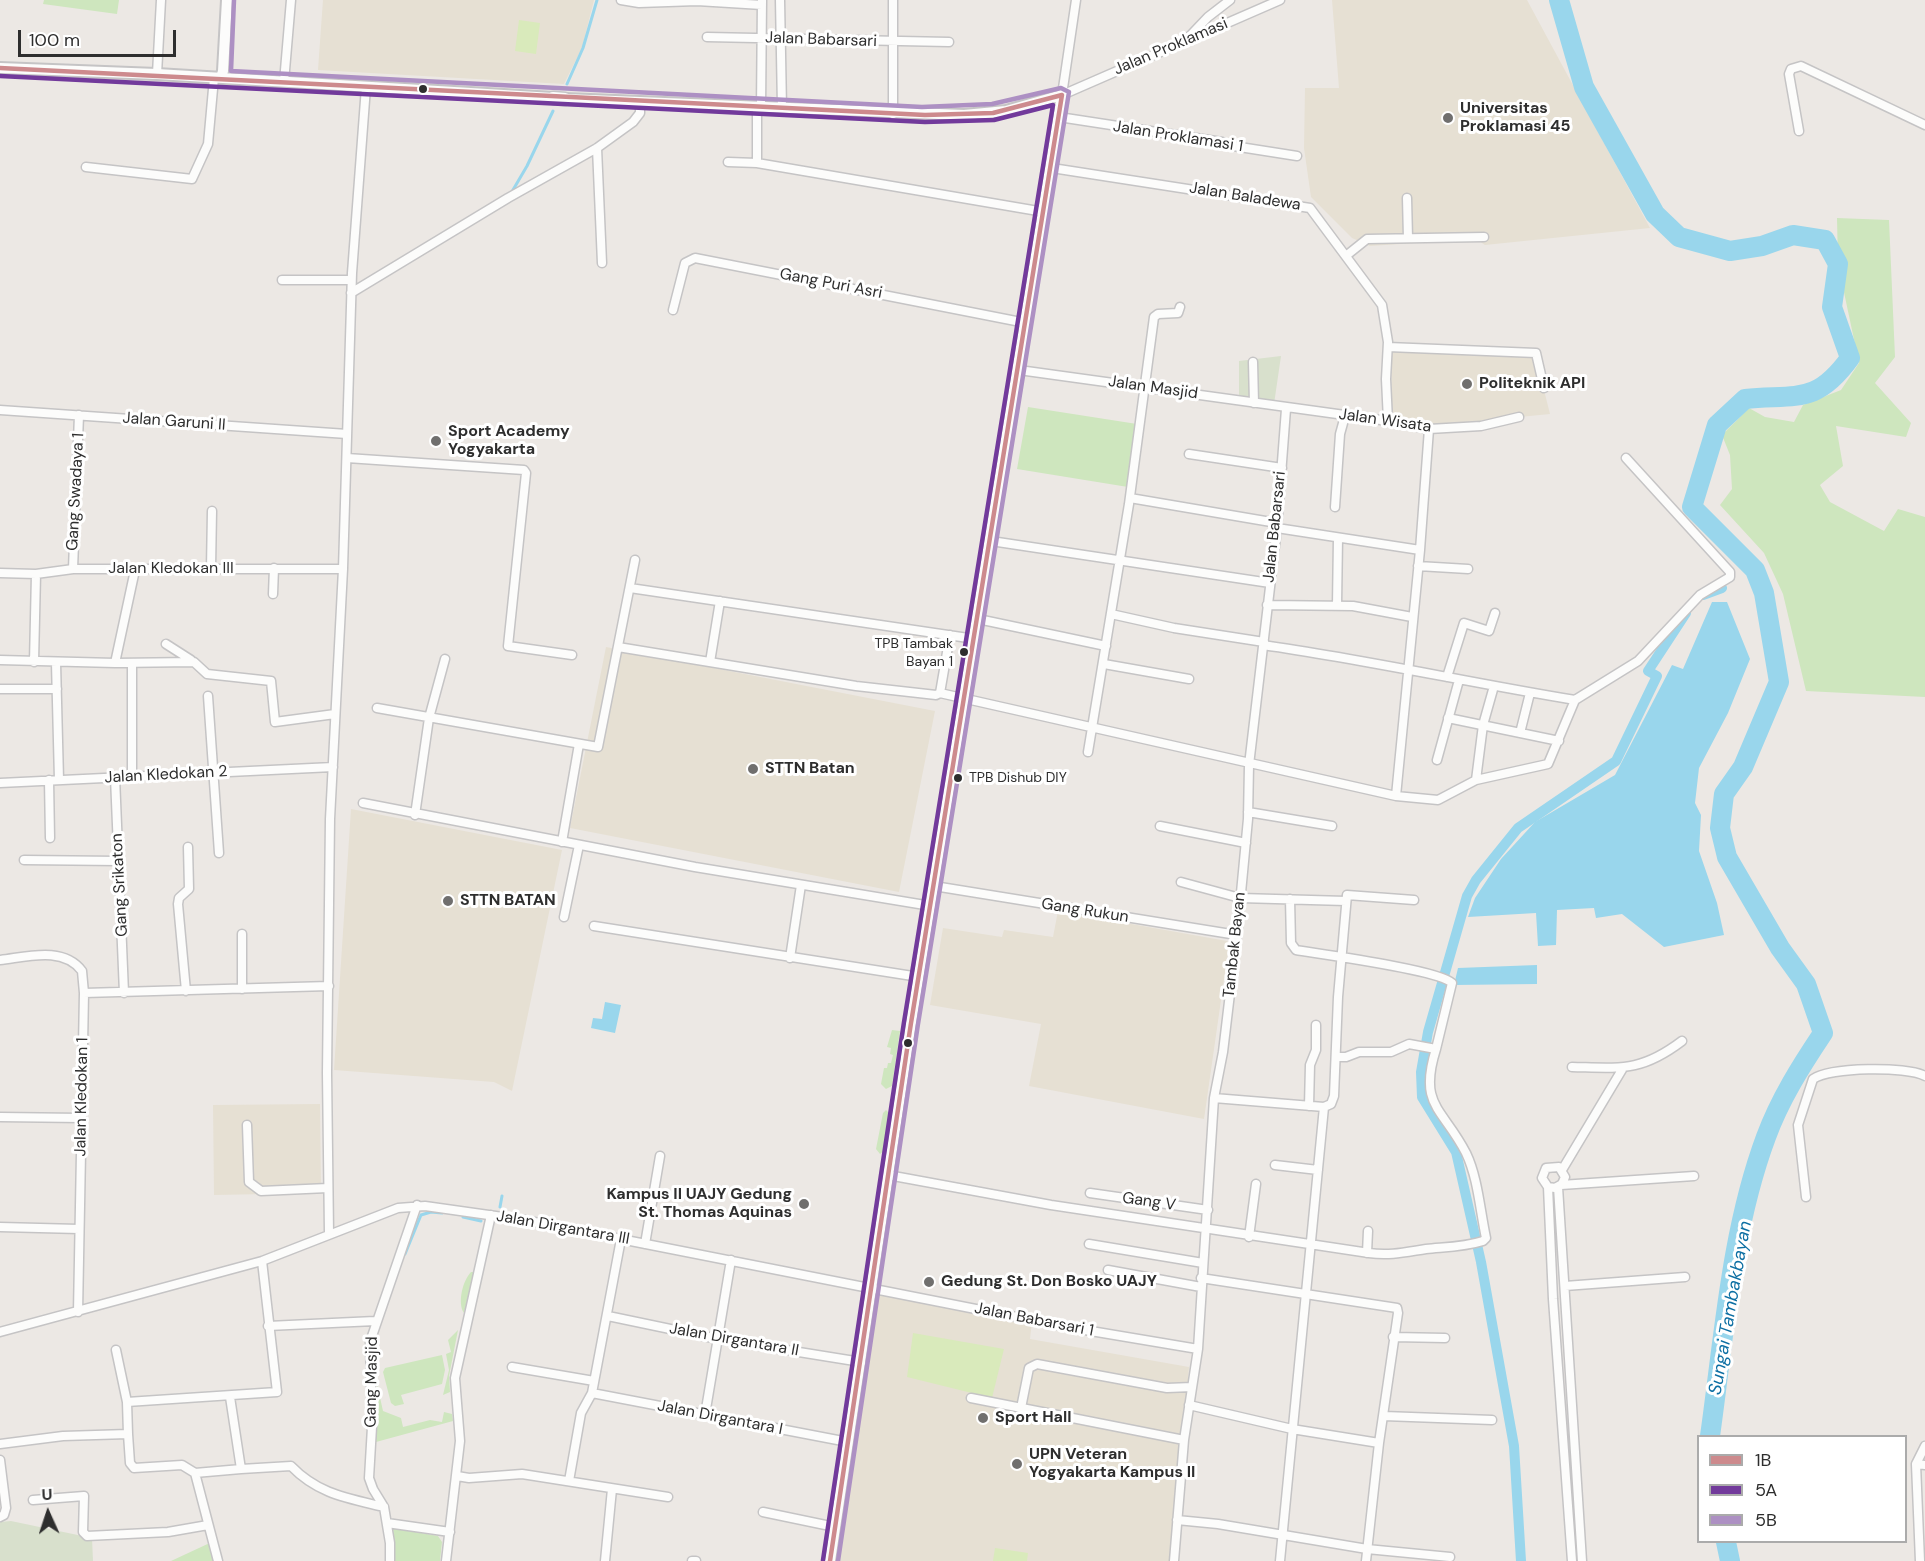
<!DOCTYPE html>
<style>
body{margin:0}
#map{position:relative;width:1925px;height:1561px;overflow:hidden;background:#ece8e4;font-family:"DM Sans",sans-serif}
canvas{display:block}
.legend{position:absolute;left:1697px;top:1435px;width:210px;height:108px;box-sizing:border-box;background:#fff;border:2px solid #ababab;margin:0;padding:8px 10px;list-style:none;font-size:18px;color:#2e2e2e}
.legend li{display:flex;align-items:center;gap:12px;height:30px}
.legend b{width:30px;border:2px solid #ababab}
.north{position:absolute;left:18px;top:1483px;width:60px;height:60px;-webkit-text-stroke:4px #fff;paint-order:stroke;rotate:357deg;font-size:16px;font-weight:700;line-height:24px;text-align:center;color:#2e2e2e}
.north::after{content:'';display:block;margin:auto;width:21px;height:27px;background:#2e2e2e;clip-path:polygon(50% 0,100% 100%,50% 72%,0 100%)}
.scale{position:absolute;left:18px;top:30px;width:158px;height:27px;box-sizing:border-box;border:3px solid #2e2e2e;border-top:0;padding-left:8px;font-size:18px;line-height:21px;white-space:nowrap;color:#2e2e2e;-webkit-text-stroke:4px #fff;paint-order:stroke}
</style>
<div id="map">
<canvas width="1925" height="1561"></canvas>
<ul class="legend">
<li><b style="height:8px;background:#cd8a8d"></b>1B</li>
<li><b style="height:8px;background:#723a9b"></b>5A</li>
<li><b style="height:8px;background:#ad90c3"></b>5B</li>
</ul>
<div class="north">U</div>
<div class="scale">100 m</div>
</div>
<script>
const ctx = document.querySelector('canvas').getContext('2d');
ctx.lineJoin = 'round';
function paint(path, color) {
  ctx.fillStyle = color;
  ctx.fill(path, 'evenodd');
}
function trace(path, color, width, dash) {
  ctx.strokeStyle = color;
  ctx.lineWidth = width;
  ctx.lineCap = dash ? 'butt' : 'round';
  ctx.setLineDash(dash || []);
  ctx.stroke(path);
}
function write(font, color, halo, rows, align = 'center') {
  ctx.font = font + ' "DM Sans",sans-serif';
  ctx.lineWidth = 6;
  ctx.setLineDash([]);
  ctx.textBaseline = 'middle';
  ctx.strokeStyle = halo;
  ctx.fillStyle = color;
  for (const [text, x, y, turn = 0] of rows) {
    ctx.save();
    ctx.translate(x, y);
    ctx.rotate((+turn || 0) * Math.PI / 180);
    ctx.textAlign = isNaN(turn) ? turn : align;
    if (halo) ctx.strokeText(text, 0, 0);
    ctx.fillText(text, 0, 0);
    ctx.restore();
  }
}
paint(new Path2D(`
 M323,0H594L582,48L564,84L318,70Z
 M1332,0H1527L1650,228L1485,245L1476,239L1370,246L1352,238L1311,197L1304,148L1305,88H1339Z
 M1391,349L1535,354L1550,414L1428,426L1392,420Z
 M606,647L935,711L899,892L570,828Z
 M351,809L562,850L512,1091L494,1082L334,1070Z
 M1058,911L1227,941L1229,944L1204,1119L1029,1086L1041,1024L930,1005L943,928L1002,937L1004,930L1053,937Z
 M320,1104L321,1193L214,1195L213,1105Z
 M879,1295L1032,1321L1030,1339L1189,1367L1174,1561H837Z`), '#e6e0d3');
paint(new Path2D(`
 M44,0H119L117,14L43,4Z
 M1837,218L1889,220L1895,357L1875,383L1911,423L1906,437L1836,426L1843,466L1820,485L1830,502L1884,531L1898,509L1925,517V697L1806,691L1783,594L1764,553L1720,505L1732,489L1730,455L1722,435L1749,408L1765,417L1794,422L1803,405L1841,390L1859,363L1838,264Z
 M1028,407L1137,424L1128,487L1017,469Z
 M892,1030L900,1031L892,1086L886,1089L881,1084L884,1068H887L888,1063H891L893,1055L890,1054L891,1048L887,1047Z
 M886,1110L891,1115L884,1151L880,1154L876,1149L883,1113Z
 M471,1272H474L464,1313C457,1303 463,1280 471,1272Z
 M458,1330L449,1376L450,1392L443,1395L449,1370L446,1354L451,1352L448,1340Z
 M442,1355L445,1370L442,1384L401,1395L404,1404L395,1406L391,1403L383,1372L385,1368Z
 M377,1384L383,1411L401,1418L403,1427L430,1420L442,1422L444,1412L452,1414L453,1421L376,1442Z
 M393,1528L438,1536L442,1542L440,1561H395Z
 M214,1541L219,1561H171Z`), '#cee6be');
paint(new Path2D(`
 M1281,356L1274,404L1239,398V361Z
 M11,1521L92,1538L93,1561H0V1522Z`), '#d8e0cc');
paint(new Path2D(`
 M519,20L540,23L536,54L515,51Z
 M913,1333L1004,1349L992,1398L907,1377Z
 M995,1548L1028,1553L1027,1561H993Z`), '#d9eabb');
paint(new Path2D(`
 M1712,602H1727L1750,659L1728,713L1699,768L1695,803L1701,815L1699,851L1717,903L1724,935L1664,947L1622,914L1596,918L1594,908L1557,910L1556,945L1538,946L1536,913L1468,917L1475,898L1501,859L1535,822L1615,775L1672,665L1683,669Z
 M1537,965V984L1454,985L1458,968Z
 M605,1002L621,1005L615,1033L591,1028L593,1018L602,1019Z`), '#99d6ec');
trace(new Path2D(`
 M567,84L583,48L597,0
 M510,195L527,166L553,111
 M500,1207L502,1196
 M463,1217L481,1221
 M405,1254L421,1215L431,1212L442,1213
 M374,1350L376,1336`), '#99d6ec', 3);
trace(new Path2D(`
 M1703,595L1722,588
 M1521,1561L1514,1446L1481,1262L1456,1152L1422,1097L1421,1072L1428,1032L1467,896L1476,880L1518,828L1616,761L1657,676L1648,671L1686,613`), '#99d6ec', 10);
trace(new Path2D(`
 M1559,0L1584,87L1655,214L1679,237L1730,251L1762,246L1793,235L1825,240L1838,264L1832,307L1850,358C1816,405 1797,394 1745,399L1717,425L1692,507L1755,570L1764,593L1779,682L1743,767L1724,794L1720,828L1727,857L1780,948L1806,984L1823,1033C1801,1066 1780,1099 1766,1137C1731,1231 1724,1337 1710,1436
 M1726,1542L1730,1561`), '#99d6ec', 20);
const minor = new Path2D(`
 M621,0L639,3
 M639,0V3L697,1L762,5
 M780,0L782,108
 M893,0V114
 M707,37L949,42
 M1188,38L1208,17L1230,0
 M157,74L161,0
 M284,82L291,0
 M1062,95L1280,0
 M1062,95L1076,0
 M761,108L762,0
 M1059,117L1222,142L1227,145L1297,156
 M1799,131L1789,74L1791,69L1801,66L1925,125
 M597,148L602,263
 M728,162L757,163L1044,212
 M757,163V107
 M86,167L192,179L208,144L214,78
 M1052,168L1310,208L1382,305L1388,342L1386,379L1388,421
 M1407,198L1408,238
 M1347,255L1367,239L1484,237
 M282,280H351
 M351,293L508,198L597,148L633,122L640,113V103
 M673,310L685,263L695,258L1026,323
 M1388,347L1536,353L1544,388
 M1253,362L1254,403
 M1019,370L1388,421L1429,429L1481,426L1519,417
 M0,410L347,434
 M1189,454L1282,468
 M347,458L524,470L526,473L508,646L572,655
 M1130,498L1277,523
 M1335,507L1340,434L1345,416
 M1277,528L1420,550
 M991,541L1270,583
 M1418,566L1468,569
 M211,568L212,511
 M73,569L79,415
 M0,573L36,574L73,569H343
 M630,588L975,639
 M273,594L274,568
 M1267,605L1353,606L1412,617
 M1337,605L1338,538
 M1111,614L1174,628L1264,642
 M978,619L1106,646
 M166,644L191,660
 M1263,645C1368,660 1471,683 1575,700
 M618,647L856,686L936,695L940,693L1396,796L1438,800L1476,780L1548,764L1575,700L1638,661L1700,595L1730,577V572L1626,458
 M0,660L115,663L135,570
 M34,662L36,574
 M710,662L720,601
 M56,663L59,780
 M115,663L194,662L207,674L271,681L275,722L335,714
 M132,663V777
 M1104,664L1189,679
 M1447,677L1464,623L1489,631L1495,613
 M0,689H57
 M940,693L950,635
 M208,696L219,853
 M377,708L598,747L635,560
 M1448,718L1559,741
 M1520,733L1530,693
 M1088,752L1129,504L1154,317L1158,314L1178,313L1180,307
 M1437,760L1459,680
 M115,777L124,993
 M49,780L50,838
 M1476,780L1483,725L1494,686
 M0,783L333,767
 M1396,796L1420,550L1429,429
 M363,803L695,867L931,906
 M1248,812L1332,826
 M415,815L429,718L445,659
 M1160,826L1246,843
 M562,842L579,744
 M24,860L119,861
 M1181,882L1240,898L1346,901
 M934,886L1237,935
 M1290,899L1291,943L1296,950C1320,954 1440,970 1452,983L1436,1049L1409,1044L1391,1052H1359L1346,1057H1337
 M564,917L579,845
 M594,926L919,977
 M242,934V989
 M790,958L801,885
 M0,960C27,957 63,946 82,971L84,993L78,1312
 M186,991L178,904L179,898L189,889L188,847
 M84,993L329,986
 M1572,1067C1621,1068 1641,1072 1682,1041
 M1214,1098L1324,1107L1280,1561
 M1309,1106L1310,1065L1316,1050V1025
 M1324,1107L1331,1104L1334,1096L1338,997L1347,895L1414,900
 M0,1117L82,1118
 M247,1125L249,1182L261,1191L328,1188
 M1275,1165L1318,1170
 M1562,1170L1623,1068
 M888,1175L1051,1205L1369,1253C1390,1256 1406,1252 1426,1249C1446,1247 1464,1247 1483,1241L1486,1238C1480,1210 1478,1178 1466,1153C1443,1108 1418,1106 1436,1049
 M1561,1185L1694,1176
 M1548,1187L1555,1188L1562,1184L1565,1177L1559,1167L1546,1168L1542,1178L1548,1187L1553,1299L1572,1561
 M1558,1187L1582,1561
 M1090,1193L1208,1210
 M1806,1197L1798,1125L1813,1079C1830,1067 1906,1066 1925,1076
 M0,1227L79,1229
 M329,1233L327,1073L330,819L343,569L352,273L366,87
 M1249,1237L1256,1184
 M645,1244L660,1156
 M1089,1244L1203,1263
 M1367,1253L1368,1231
 M1108,1270L1201,1287
 M1201,1278L1397,1308L1398,1313L1379,1443L1366,1561
 M1565,1286L1685,1277
 M608,1316L718,1339L861,1362
 M268,1326L375,1321
 M0,1332L262,1261L398,1208L425,1206L524,1220L1067,1327L1198,1349
 M1393,1337L1445,1338
 M116,1350L127,1402L128,1434
 M512,1367L594,1381
 M592,1393L848,1442
 M971,1398L1184,1440
 M127,1402L277,1392L262,1261
 M1189,1405L1292,1429L1379,1443
 M1021,1408L1029,1368L1037,1364L1167,1388L1192,1387
 M705,1415L731,1260
 M1384,1416L1492,1420
 M0,1444L63,1436L128,1434L130,1463L134,1468L182,1465L195,1473L218,1561
 M0,1460L6,1508L4,1515L0,1517
 M1916,1464L1925,1465
 M241,1469L291,1466C318,1494 347,1498 384,1507
 M195,1473L241,1469L230,1397
 M457,1476L469,1478L522,1474L668,1497
 M569,1481L581,1413L592,1393L621,1239
 M33,1500L84,1496L83,1532L87,1536L168,1532L208,1525
 M763,1512L835,1527
 M1177,1520L1218,1524L1367,1549L1450,1557
 M387,1523L450,1532
 M390,1561V1543L384,1507L373,1489L369,1478L372,1427L370,1342L417,1205
 M446,1561L460,1441L455,1378L491,1215
 M605,1561L612,1489
 M692,1561H696
 M1174,1561L1184,1440L1198,1349L1214,1098L1223,1052L1237,935L1248,819L1249,765L1277,528L1286,409
 M1920,1561L1916,1464L1925,1446`);
const tertiary = new Path2D(`
 M0,68L157,74L553,98
 M221,78L223,71L227,0
 M565,99L964,115L1006,111L1062,95L911,1023L830,1561`);
const secondary = new Path2D(`
 M553,98L565,99`);
trace(minor, '#c5c4c5', 11);
trace(tertiary, '#c5c4c5', 14);
trace(secondary, '#c5c4c5', 15);
trace(minor, '#fcfcfb', 8);
trace(tertiary, '#fcfcfb', 10);
trace(secondary, '#fcfcfb', 12);
trace(new Path2D(`
 M0,68L925,115L993,113L1062,95L911,1023L830,1561`), '#cd8a8d', 4.5);
trace(new Path2D(`
 M0,76L925,122L994,120L1053,105L904,1022L823,1560`), '#723a9b', 4.5);
trace(new Path2D(`
 M234,0L231,71L922,107L992,104L1061,88L1069,92L918,1024L838,1561`), '#ad90c3', 4.5);
for (const [x, y, r, color] of [
 [423,89,5,"#2e2e2e"],
 [1448,118,6,"#706f6e"],
 [1467,384,6,"#706f6e"],
 [436,441,6,"#706f6e"],
 [964,652,5,"#2e2e2e"],
 [753,769,6,"#706f6e"],
 [958,778,5,"#2e2e2e"],
 [448,901,6,"#706f6e"],
 [908,1043,5,"#2e2e2e"],
 [804,1204,6,"#706f6e"],
 [929,1282,6,"#706f6e"],
 [983,1418,6,"#706f6e"],
 [1017,1464,6,"#706f6e"]
]) {
  const dot = new Path2D();
  dot.arc(x, y, r, 0, 2 * Math.PI);
  ctx.fillStyle = color;
  ctx.fill(dot);
  trace(dot, '#fff', 2);
}
write('14px', '#2e2e2e', '#fff', [
 ["TPB Tambak",953,644],
 ["Bayan 1",953,662],
 ["TPB Dishub DIY",969,778,"left"]
], 'right');
write('16px', '#2e2e2e', '#fff', [
 ["Jalan Babarsari",821,40,2],
 ["Jalan Proklamasi",1171,47,-23],
 ["Jalan Proklamasi 1",1178,137,9],
 ["Jalan Baladewa",1245,197,9],
 ["Gang Puri Asri",831,284,11],
 ["Jalan Masjid",1153,388,8],
 ["Jalan Wisata",1385,421,8],
 ["Jalan Garuni II",174,422,4],
 ["Gang Swadaya 1",76,492,-87],
 ["Jalan Babarsari",1275,527,-84],
 ["Jalan Kledokan III",171,569],
 ["Jalan Kledokan 2",166,775,-3],
 ["Gang Srikaton",120,885,-93],
 ["Gang Rukun",1085,911,9],
 ["Tambak Bayan",1235,945,-84],
 ["Jalan Kledokan 1",82,1097,-89],
 ["Gang V",1149,1202,8],
 ["Jalan Dirgantara III",563,1228,10],
 ["Jalan Babarsari 1",1034,1320,11],
 ["Jalan Dirgantara II",734,1340,10],
 ["Gang Masjid",372,1382,-89],
 ["Jalan Dirgantara I",720,1418,11]
]);
write('bold 16px', '#2e2e2e', '#fff', [
 ["Universitas",1460,109],
 ["Proklamasi 45",1460,127],
 ["Politeknik API",1479,384],
 ["Sport Academy",448,432],
 ["Yogyakarta",448,450],
 ["STTN Batan",765,769],
 ["STTN BATAN",460,901],
 ["Kampus II UAJY Gedung",792,1195,"right"],
 ["St. Thomas Aquinas",792,1213,"right"],
 ["Gedung St. Don Bosko UAJY",941,1282],
 ["Sport Hall",995,1418],
 ["UPN Veteran",1029,1455],
 ["Yogyakarta Kampus II",1029,1473]
], 'left');
write('italic 18px', '#0d6fa3', '#fff', [
 ["Sungai Tambakbayan",1731,1308,-80]
]);
</script>
